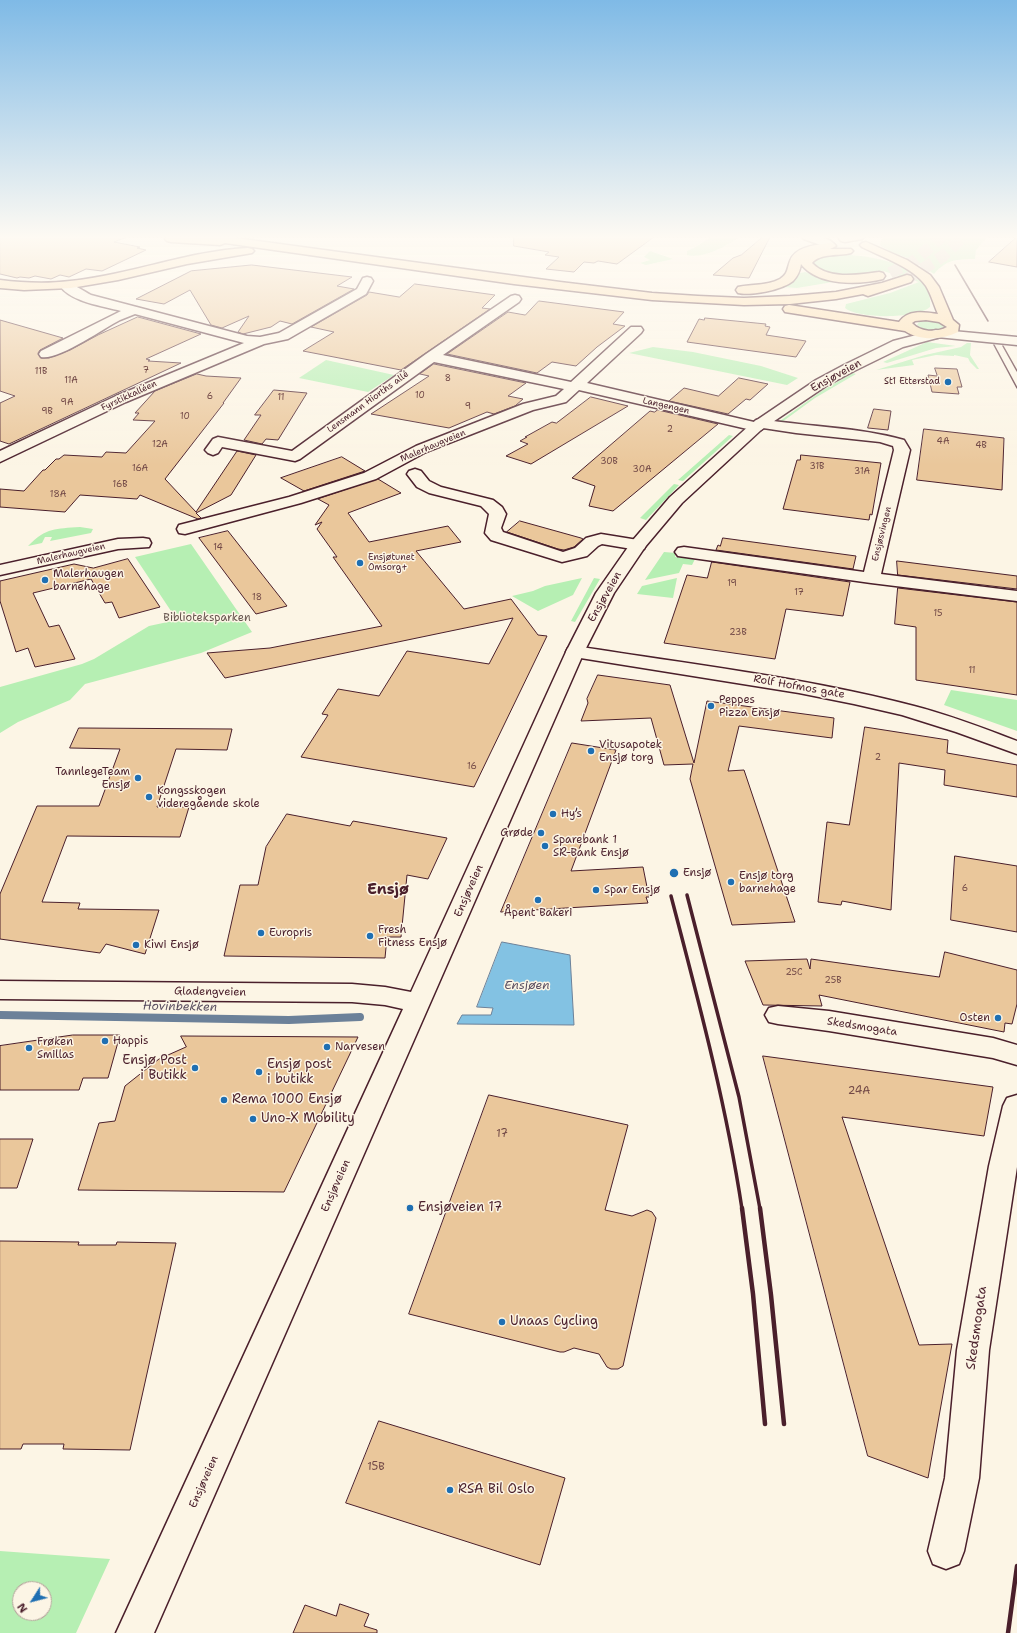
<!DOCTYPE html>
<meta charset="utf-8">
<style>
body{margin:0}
#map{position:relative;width:1017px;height:1633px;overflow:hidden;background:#fcf5e5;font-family:"Shantell Sans",sans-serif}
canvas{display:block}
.north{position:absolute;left:12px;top:1581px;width:40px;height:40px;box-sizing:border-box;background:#fcf5e5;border:1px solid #b59f9b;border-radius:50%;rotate:234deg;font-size:11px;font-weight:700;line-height:16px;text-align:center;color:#4a1f2b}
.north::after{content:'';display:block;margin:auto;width:14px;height:18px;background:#1f6fb2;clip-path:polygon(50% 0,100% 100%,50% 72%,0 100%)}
</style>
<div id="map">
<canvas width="1017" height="1633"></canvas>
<div class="north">N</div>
</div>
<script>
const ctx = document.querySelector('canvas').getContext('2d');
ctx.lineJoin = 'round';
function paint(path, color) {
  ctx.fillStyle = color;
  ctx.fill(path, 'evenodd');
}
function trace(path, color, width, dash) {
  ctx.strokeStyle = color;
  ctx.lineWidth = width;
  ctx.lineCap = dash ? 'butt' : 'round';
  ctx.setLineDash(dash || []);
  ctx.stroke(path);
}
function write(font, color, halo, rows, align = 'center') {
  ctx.font = font + ' "Shantell Sans",sans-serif';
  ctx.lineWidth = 3;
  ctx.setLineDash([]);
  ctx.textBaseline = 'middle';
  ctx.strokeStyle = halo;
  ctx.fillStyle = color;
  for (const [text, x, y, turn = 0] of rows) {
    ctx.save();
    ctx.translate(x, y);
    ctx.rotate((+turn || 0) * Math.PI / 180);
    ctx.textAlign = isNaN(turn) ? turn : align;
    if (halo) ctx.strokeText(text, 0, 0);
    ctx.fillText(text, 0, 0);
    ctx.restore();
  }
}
paint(new Path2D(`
 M711,237H739C727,246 703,259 687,255V251L694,248Z
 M883,237H987L976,250L975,259C956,259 946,260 934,274L915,261L891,252L881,246L880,244Z
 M650,251L673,259L646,265L640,263L650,260L644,257Z
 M837,254C866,256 908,259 925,286C929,292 931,300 930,307C917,319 858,319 845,308L846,304L890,293L919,282L883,271L866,275L841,276L822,272L812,264L816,258Z
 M805,272L832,279L833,282L797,288L783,287L797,278L800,273Z
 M929,320L941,323L944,327C936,332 924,331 917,325L919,322Z
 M927,342L956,346L936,348L887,363L883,362Z
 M967,343H971L970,355L979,369H977L970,362L968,358L954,355V356L936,355L912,360L914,365L876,370L925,355L961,347Z
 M653,347L693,352L761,366L798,378L787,385L629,353Z
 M326,360L394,375L368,392L299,378Z
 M853,373L856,374L815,398L782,422L780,421L823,390Z
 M729,435L733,436L683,481L678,480Z
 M674,484L679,485L646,520L640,518Z
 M80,527L93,529L91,533L50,541L52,537H45L42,543L28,546C47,527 55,529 80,527Z
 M191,544L252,632L201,653L85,684L70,700L18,722L0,733V687L82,664L94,659L149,626L177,620L135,557Z
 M664,552L676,553L675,557L695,559L692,565L683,564L679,573L645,580Z
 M582,578L573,595L538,611L512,596L533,591L545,586Z
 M594,578L600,579L575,622L571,621Z
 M677,578L673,598L637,594L642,586Z
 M951,690L1017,700V731L944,705Z
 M0,1551L110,1559L76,1633H0ZM20,1589H44V1613H20Z`), '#b6efb3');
const water = new Path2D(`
 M502,942L570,955L574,1025L457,1024L462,1015H491L493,1008L477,1007Z`);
paint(water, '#83c2e3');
trace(water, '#6c8199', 1);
trace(new Path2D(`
 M0,1015L289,1020L360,1017`), '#6c8199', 8);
const building = new Path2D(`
 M0,237H127L114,242L140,247L137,248L146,250L102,271L86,269L69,277L60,275L51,279L35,276L29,278L20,277L17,278L0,274Z
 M514,237H654L617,264L598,261L594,263L584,262L574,272L546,269L559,257L545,255L549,252L514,246Z
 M763,237H770L749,278L713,275L733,258L741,255Z
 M1017,237V267L989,262Z
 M252,265L352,277L337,286L354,289L292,324L280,321L271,327L243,334L238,332L249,316L222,328L211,325L190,290L164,304L136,299L191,271Z
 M415,284L495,295L482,308L490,309L401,370L303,351L334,332L311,327L367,295L369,292L399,297Z
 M539,301L624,312L613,324L625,326L597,347L576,366L552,362L537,373L447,354L508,312L525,315Z
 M138,317L201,334L146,359L150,360L148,361L181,363L9,444L0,441V403L15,396L0,391V320L63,338L40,350L38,353L41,358H49L70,350L98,335Z
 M705,318L766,324L765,326L770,327L766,335L806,341L796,357L687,342L699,319L704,320Z
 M434,364L526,383L508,396L523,399L515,406L494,414L487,412L449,428L371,414L429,376L420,374Z
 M935,368L957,369L962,387H957L959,394L932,392L928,375L937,376Z
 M197,374L206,376L241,378L223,403H224L165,479L196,512L237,451L256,455L231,495L196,513L201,518L198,519L140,495L137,499L80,495L65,512L0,507V489L24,491L43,470H45L56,459H59L64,455L102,457L106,452L126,453L155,421L133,420L139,413H135L155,391Z
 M739,378L768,384L750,400L746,399L728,414L669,401L684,388L718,396Z
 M274,390L307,393L278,440L266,439L262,444L244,440L261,415H255Z
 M591,397L628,406L531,464L506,456L528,444L520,441L527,437H525L552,422L556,423Z
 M874,409L891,411L888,430L868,428Z
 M658,410L718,424L613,511L589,506L595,486L572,478L650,411L654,412Z
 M924,429L1004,438L1002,490L917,480Z
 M801,455L881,463L872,515L870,514L869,520L783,509L797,460H800Z
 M342,457L365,471L304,491L281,478Z
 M378,479L401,493L348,513L369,542L448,526L461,542L416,551L464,609L511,599L538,635L547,636L474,787L301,757L328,715L322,714L338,689L379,696L407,651L489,664L513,618L225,678L207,653L270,648L382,626L333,557H337L317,529L322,522L315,525L329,505L318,499Z
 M520,521L581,538L583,539L574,547L564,550L558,549L507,532Z
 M228,531L287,606L256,614L199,538Z
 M723,538L856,556L853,569L716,550L718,545L720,546Z
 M128,559L160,607L119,618L112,602L105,603L91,579L33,593L49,627L59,625L75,659L35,667L28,648L16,652L0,601V581L74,564L93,568Z
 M897,561L1017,576V589L898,575Z
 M712,562L850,582L843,616L786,609L775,659L664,643L687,575L707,578Z
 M898,588L1017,602V695L916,680V627L895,624Z
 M598,675L670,685L694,763L707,701L834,718L832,738L739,726L728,771L744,770L795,922L732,925L690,779L693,764L664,765L651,718L581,721L588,703L587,699Z
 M865,727L948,740L947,753L1017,765V797L944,785L945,770L899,763L891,910L842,901L841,905L818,902L827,822L849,825Z
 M79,728L232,729L227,750L176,749L157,807H189L180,837L67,836L42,902L80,903L78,909L159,910L145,954L106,944L100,953L0,939V894L37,806H99L120,749L70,748Z
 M572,743L616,750L571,871L643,867L649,897H646L648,903L501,912Z
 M287,814L350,826L353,821L447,838L428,879L407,875L401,937H387L385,958L224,956L240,885H258L266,847Z
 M955,856L1017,866V932L951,920Z
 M945,952L1017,970V1004L1012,1024L1005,1023L1004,1032L819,995L822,1006L763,1005L745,961L807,959L810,969L811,959L939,977Z
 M73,1035H120L108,1078H83L79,1090H0V1046Z
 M181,1036L358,1037L284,1192L78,1190L99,1123L115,1121L125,1086L159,1059L186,1047Z
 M763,1056L993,1087L984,1136L842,1117L919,1345L952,1344L928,1478L868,1456Z
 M489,1095L628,1125L605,1210L632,1216L647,1210L652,1212L656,1218L623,1366L618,1369H611L607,1367L599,1354L574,1348L564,1352H560L409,1314Z
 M0,1139H33L17,1188H0Z
 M0,1241L79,1242L78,1245H116L117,1242L176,1243L130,1450L63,1449L64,1444H23L21,1449H0Z
 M379,1421L565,1478L540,1565L346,1503Z
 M340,1604L369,1614L364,1626L377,1630V1633H293L305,1605L336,1616Z`);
paint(building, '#eac79b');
trace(building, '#4a1f2b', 1);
trace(new Path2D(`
 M890,273L914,261L941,237
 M907,279L943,256L963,237`), '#d8cac0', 12, [12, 6]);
const street = new Path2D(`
 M802,237C812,236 828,236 835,245L833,247L829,248L804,239Z
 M841,237H864L862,239L845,242L841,241L839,239Z
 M367,277L371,278L373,281L366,294L288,339L264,344L126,402L0,462V451L116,396L244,343L135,314C130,316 125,318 120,320C104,328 58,361 41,357L39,354L41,351L121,311C103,306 71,302 60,286L62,283C70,281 83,291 91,295L247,336L260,337L279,333L357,289L363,278Z
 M515,295L519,296L521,299L519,302L443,355L571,382L631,327H641L643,330L641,333L587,383L754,422L756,420L761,419C808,427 858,427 904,440L910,450L881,574L1017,591V601L871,583L678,556L675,552L678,548L684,547L864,572L894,450L893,446L880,442L796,433L763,428L761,430L756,431L579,390L566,402L533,410L426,452L376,479L301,503L185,534L179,533L177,529L179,525L289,497L364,473L416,446L523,404L556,396L564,389L434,362L300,459L295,461L222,447L218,453L213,455L208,453L205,450L213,439L218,437L292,451L426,354L511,296Z
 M942,330L1017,337V345L937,337L935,334L937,331Z
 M415,469L421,471L429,481L441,487L493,500L502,507L506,514L501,528L503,532L563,552L575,548L586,538L601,534L638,540L644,541L646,545L644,549L638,550L602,544L598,546L587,556L562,562L491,540L485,533L489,514L481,506L429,493L417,487L407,474L409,471Z
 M143,538L149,539L151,543L149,547L118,549L0,575V565L118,539Z
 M575,646C688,664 803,677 914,706C949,715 983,728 1017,741V754L956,732L902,715L854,704L799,693L568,656L566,652L568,648Z
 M778,1006L829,1011L993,1038L1017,1045V1065L993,1058L829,1031L778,1024L769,1022L765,1015L769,1008Z
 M1017,1095V1167L989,1350L979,1478L964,1551L959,1564L946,1569L933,1564L928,1551L945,1478L957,1350L989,1166L1003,1106L1007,1098Z`);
const secondary = new Path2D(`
 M936,330L941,331L943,334L941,337L903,347L854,371L826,386L761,430L682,503L645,547L614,593L584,652L154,1633H116L403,1009L385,1005L352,1002L0,999V981L352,984L385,987L411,992L566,652L596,593L633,540L670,497L751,424L816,380L844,365L893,341Z`);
const highway = new Path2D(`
 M167,237H228L560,282L652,293L698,296L744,298L790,296L836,292L882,283L907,275L911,276L913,279L911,282L868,296L863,294L836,299L790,304L744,305L652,300L514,284L225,243L220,245L171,242L167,241L165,239Z
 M866,242L907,260L930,275L939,287L953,320L959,325L958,332C941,340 920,341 905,331L785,312L783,309L785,306L789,305L899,322C908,309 925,312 938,314C934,305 931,294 926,286C913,267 882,257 862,247L860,245L862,243ZM926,320L939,322L947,327C936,333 920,332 912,323L915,321Z
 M830,243L834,244L836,246L830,249H851L853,251L851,253C840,256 820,253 812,263C828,280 858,275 879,272L883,273L885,276L883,279C858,285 818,286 801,264C800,270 798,276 793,281C782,290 751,296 738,293L736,290L738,287C752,284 767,286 780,279C788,274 787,269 790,261C795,246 817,245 830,243Z
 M248,248L252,249L254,251L252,253L187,264L118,280L71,288L24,290L0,288V280C24,283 47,284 70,281C130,275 187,251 248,248Z`);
trace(street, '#4a1f2b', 3);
trace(secondary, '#4a1f2b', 3);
trace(highway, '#4a1f2b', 3);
paint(street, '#fcf5e5');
paint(secondary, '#fcf5e5');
paint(highway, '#fcdcac');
trace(new Path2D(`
 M955,265L988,321
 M994,345L1017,388
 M1003,346L1017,371`), '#4a1f2b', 1.5);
trace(new Path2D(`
 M687,895L739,1097L760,1209
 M671,896C698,999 726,1103 742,1209`), '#4a1f2b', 3.5);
trace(new Path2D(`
 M742,1208L753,1294L765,1424
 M760,1208L771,1295L784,1424
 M1008,1633L1017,1566`), '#4a1f2b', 4.5);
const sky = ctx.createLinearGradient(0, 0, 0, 465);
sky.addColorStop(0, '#7fbae6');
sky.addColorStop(0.51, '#fefaf3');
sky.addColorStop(1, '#fefaf300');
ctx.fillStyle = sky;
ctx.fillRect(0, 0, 1017, 465);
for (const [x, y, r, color] of [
 [948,382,4,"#1f6fb2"],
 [360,563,4,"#1f6fb2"],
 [45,580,4,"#1f6fb2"],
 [711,706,4,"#1f6fb2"],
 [591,751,4,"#1f6fb2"],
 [138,778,4,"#1f6fb2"],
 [149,797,4,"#1f6fb2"],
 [553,814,4,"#1f6fb2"],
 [541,833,4,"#1f6fb2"],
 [545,846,4,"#1f6fb2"],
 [674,873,5,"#1f6fb2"],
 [731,882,4,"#1f6fb2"],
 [596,890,4,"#1f6fb2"],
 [538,900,4,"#1f6fb2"],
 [261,933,4,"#1f6fb2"],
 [370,936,4,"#1f6fb2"],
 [136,945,4,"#1f6fb2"],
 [998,1018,4,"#1f6fb2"],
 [105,1041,4,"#1f6fb2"],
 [327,1047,4,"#1f6fb2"],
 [29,1048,4,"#1f6fb2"],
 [195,1068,4,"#1f6fb2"],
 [259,1072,4,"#1f6fb2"],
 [224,1100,4,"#1f6fb2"],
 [253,1119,4,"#1f6fb2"],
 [410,1208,4,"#1f6fb2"],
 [502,1322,4,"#1f6fb2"],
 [450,1490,4,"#1f6fb2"]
]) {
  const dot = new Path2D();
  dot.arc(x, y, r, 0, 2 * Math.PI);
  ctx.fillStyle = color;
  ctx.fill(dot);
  trace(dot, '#fcf5e5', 1.5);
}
write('9px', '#724947', null, [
 ["7",146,371],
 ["11B",41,372],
 ["8",448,379],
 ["11A",71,381],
 ["10",420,396],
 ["6",210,397],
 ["11",281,398],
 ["9A",67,403],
 ["9",468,407],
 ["9B",47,412],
 ["10",185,417],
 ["2",670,430],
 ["4A",943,442],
 ["12A",160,445],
 ["4B",981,446],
 ["30B",609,462],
 ["31B",817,467],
 ["16A",140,469],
 ["30A",642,470],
 ["31A",862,472],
 ["16B",120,485],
 ["18A",58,495],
 ["14",218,548],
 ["19",732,584],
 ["17",799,593],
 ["18",257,598],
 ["15",938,614],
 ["23B",738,633],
 ["11",972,671],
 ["2",878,758],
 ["16",472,767],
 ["6",965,889],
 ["25C",794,973],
 ["25B",833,981]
]);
write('9px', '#4a1f2b', '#fcf5e5', [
 ["St1 Etterstad",940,382],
 ["Ensjøtunet",368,558,"left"],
 ["Omsorg+",368,568,"left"]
], 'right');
write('9px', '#4a1f2b', '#fcf5e5', [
 ["Fyrstikkalléen",129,396,-25],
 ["Lensmann Hiorths allé",368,402,-36],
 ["Langengen",666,406,13],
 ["Malerhaugveien",433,446,-23],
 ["Ensjøsvingen",882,534,-76],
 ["Malerhaugveien",71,554,-13]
]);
write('11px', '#4a1f2b', '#fcf5e5', [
 ["Ensjøveien",836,376,-29],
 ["Ensjøveien",605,597,-60],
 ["Rolf Hofmos gate",799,687,10],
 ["Ensjøveien",469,891,-66],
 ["Gladengveien",210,992,1],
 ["Skedsmogata",862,1027,9],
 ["Ensjøveien",336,1186,-66],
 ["Ensjøveien",204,1482,-66]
]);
write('11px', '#4a1f2b', '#fcf5e5', [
 ["Malerhaugen",53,574],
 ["barnehage",53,587],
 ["Peppes",719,700],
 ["Pizza Ensjø",719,713],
 ["Vitusapotek",599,745],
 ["Ensjø torg",599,758],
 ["TannlegeTeam",130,772,"right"],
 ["Ensjø",130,785,"right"],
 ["Kongsskogen",157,791],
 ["videregående skole",157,804],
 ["Hy’s",561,814],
 ["Grøde",533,833,"right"],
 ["Sparebank 1",553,840],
 ["SR-Bank Ensjø",553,853],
 ["Ensjø",683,873],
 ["Ensjø torg",739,876],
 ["barnehage",739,889],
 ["Spar Ensjø",604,890],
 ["Åpent Bakeri",538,913,"center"],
 ["Fresh",378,930],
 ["Fitness Ensjø",378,943],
 ["Europris",269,933],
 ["Kiwi Ensjø",144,945],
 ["Osten",990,1018,"right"],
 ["Happis",113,1041],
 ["Frøken",37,1042],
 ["Smillas",37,1055],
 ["Narvesen",335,1047]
], 'left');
write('11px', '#65534d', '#fcf5e5', [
 ["Biblioteksparken",207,618]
]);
write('11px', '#724947', null, [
 ["24A",859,1091],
 ["17",502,1134],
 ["15B",376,1467]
]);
write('italic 12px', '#5b5062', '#fcf5e5', [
 ["Ensjøen",527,986],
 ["Hovinbekken",180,1007,1]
]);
write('13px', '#4a1f2b', '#fcf5e5', [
 ["Ensjø Post",187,1061,"right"],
 ["i Butikk",187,1076,"right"],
 ["Ensjø post",267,1065],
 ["i butikk",267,1080],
 ["Rema 1000 Ensjø",232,1100],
 ["Uno-X Mobility",261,1119],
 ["Ensjøveien 17",418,1208],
 ["Unaas Cycling",510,1322],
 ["RSA Bil Oslo",458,1490]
], 'left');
write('13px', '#4a1f2b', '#fcf5e5', [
 ["Skedsmogata",977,1328,-82]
]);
write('bold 15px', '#4a1f2b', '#fcf5e5', [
 ["Ensjø",388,890]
]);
</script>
